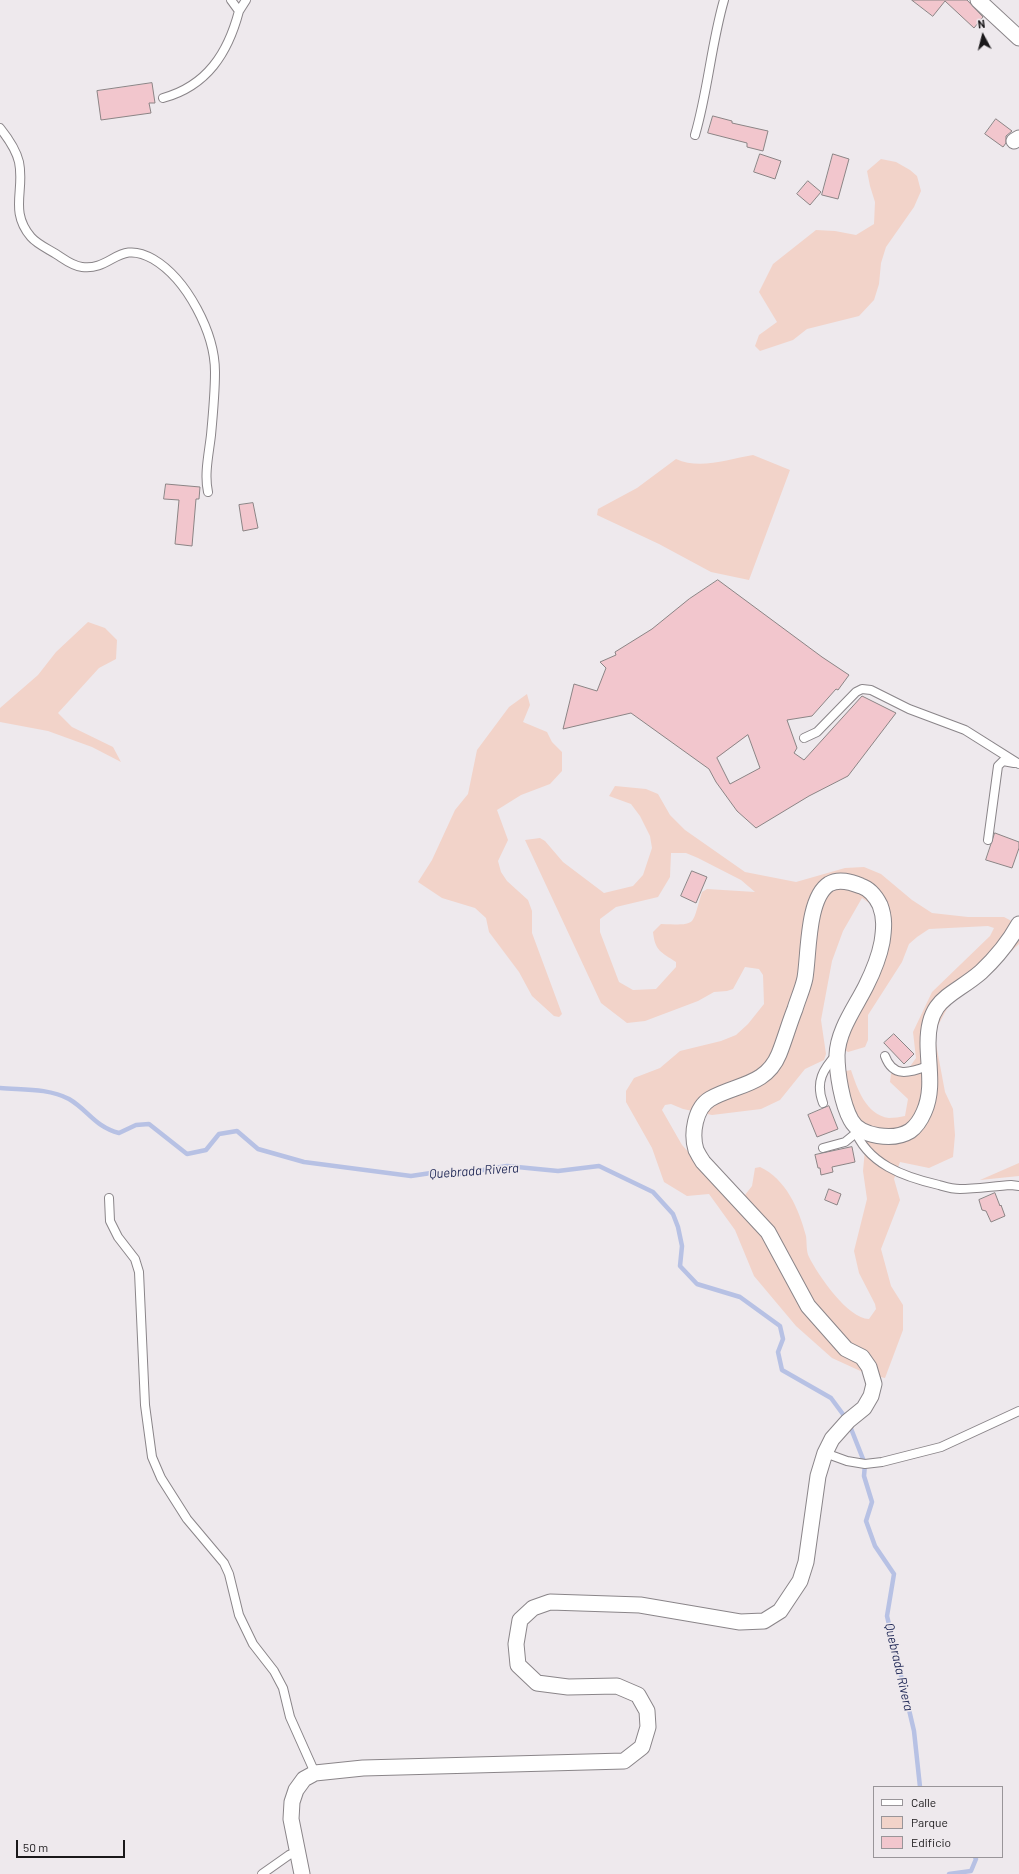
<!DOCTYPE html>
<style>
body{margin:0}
#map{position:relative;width:1019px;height:1874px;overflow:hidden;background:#eee9ed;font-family:Barlow,sans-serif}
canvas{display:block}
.legend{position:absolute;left:873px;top:1786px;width:130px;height:72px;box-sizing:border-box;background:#eee9ed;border:1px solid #999599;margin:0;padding:5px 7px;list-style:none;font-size:12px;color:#1a181a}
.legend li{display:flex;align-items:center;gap:8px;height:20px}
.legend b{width:20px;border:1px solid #999599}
.north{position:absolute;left:963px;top:16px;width:40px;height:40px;-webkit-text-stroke:3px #eee9ed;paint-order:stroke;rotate:353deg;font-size:11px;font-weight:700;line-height:16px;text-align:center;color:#1a181a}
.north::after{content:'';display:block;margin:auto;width:14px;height:18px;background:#1a181a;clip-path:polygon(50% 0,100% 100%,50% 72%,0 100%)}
.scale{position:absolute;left:16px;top:1840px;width:109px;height:18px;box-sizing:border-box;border:2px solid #1a181a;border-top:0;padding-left:5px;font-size:12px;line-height:14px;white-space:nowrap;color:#1a181a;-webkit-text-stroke:3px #eee9ed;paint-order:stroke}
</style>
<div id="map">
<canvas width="1019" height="1874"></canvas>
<ul class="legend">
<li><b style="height:5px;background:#fff"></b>Calle</li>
<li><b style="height:11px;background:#f2d3c9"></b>Parque</li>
<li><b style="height:11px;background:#f2c6cd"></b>Edificio</li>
</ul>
<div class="north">N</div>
<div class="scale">50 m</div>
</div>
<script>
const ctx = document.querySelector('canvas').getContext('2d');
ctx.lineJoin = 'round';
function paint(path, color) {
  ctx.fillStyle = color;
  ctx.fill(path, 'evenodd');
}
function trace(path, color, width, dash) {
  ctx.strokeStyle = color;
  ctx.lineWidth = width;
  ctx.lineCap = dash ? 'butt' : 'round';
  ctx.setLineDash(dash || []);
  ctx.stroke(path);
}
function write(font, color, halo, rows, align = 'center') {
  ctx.font = font + ' Barlow,sans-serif';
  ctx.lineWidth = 3;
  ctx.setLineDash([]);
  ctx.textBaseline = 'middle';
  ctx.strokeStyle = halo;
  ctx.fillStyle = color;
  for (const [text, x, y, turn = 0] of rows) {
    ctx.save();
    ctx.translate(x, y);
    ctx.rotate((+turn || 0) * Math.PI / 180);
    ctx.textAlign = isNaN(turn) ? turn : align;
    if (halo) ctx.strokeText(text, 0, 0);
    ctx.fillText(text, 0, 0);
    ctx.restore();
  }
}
paint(new Path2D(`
 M881,159L896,162L910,170L917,176L921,191L914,207L886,247L881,263L879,284L874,300L859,316L807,329L793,340L760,351L755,346L759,335L777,322L759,292L773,264L816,230L835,231L856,235L874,224L875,202L870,186L867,171Z
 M753,455L790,470L749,580L711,572L659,544L597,515L598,509L637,488L676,459C700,470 728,459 753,455Z
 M88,622L105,628L117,640L116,659L99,668L58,713L72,727L113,747L121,762L92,747L48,731L0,722V708L38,675L56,652Z
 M527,694L530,705L523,722L547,732L552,742L562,752V771L550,784L521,795L497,810L508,840L498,861L501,872L507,881L528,900L532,911V933L562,1014L559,1017L554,1016L532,996L519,972L489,932L486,918L475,908L442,898L418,882L432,860L455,810L468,794L477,750L509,707Z
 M615,786L646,789L658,794L670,815L685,830L745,872L796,882L845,868L864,867L881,874L912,900L932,913L968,917H1004L1019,925V944L977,983L949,1005L934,1033L945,1092L953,1109L955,1135L953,1157L929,1168L900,1162L894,1179L900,1200L881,1249L891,1286L903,1305V1330L885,1378L867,1374L832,1358L796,1326L754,1276L735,1230L709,1194L687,1196L664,1182L652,1148L626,1102V1091L634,1078L660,1068L680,1051L721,1041L736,1035L748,1024L764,1004L763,975L759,969L745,967L733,989L727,991L714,992L698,1001L645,1021L627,1023L601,1003L525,840L540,838L545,841L563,862L604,893L633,886L643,875L652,848L650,836L640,816L631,804L609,796ZM671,853H686L698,858L741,880L755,892L707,889L702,892C691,927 698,925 661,924L653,932C655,951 661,952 676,962V967L656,989L633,990L619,982L600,932V919L616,907L658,897L670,877ZM862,898L875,907L878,924L866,975L835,1044L848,1052L865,1047L868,1040V1015L902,962L909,944L917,937L929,929L988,926L994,928L990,936L932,992L913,1032L916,1058L909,1068L898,1066L891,1074L890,1082L908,1099L905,1116C900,1117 894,1118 889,1118C866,1115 857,1088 851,1070L835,1073L865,1149L863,1171L867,1199L854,1251L859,1273L875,1304L876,1309L869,1319C848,1319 818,1275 809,1257C806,1251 807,1243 806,1236C799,1209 786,1179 760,1167L755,1168L752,1186L745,1195L722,1188L682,1145L662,1110L665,1105L671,1104L683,1109L712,1115L761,1109L780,1100L805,1069L824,1060L826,1054L821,1020L832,961L843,931Z
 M1019,1163V1176L980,1180Z`), '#f2d3c9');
trace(new Path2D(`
 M0,1088C23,1090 48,1088 69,1099C88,1110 95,1127 119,1133L136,1125L149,1124L187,1154L206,1150L219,1134L237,1131L258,1149L304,1162L411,1176L431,1173L459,1174L507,1166L558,1171L599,1166L653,1192L673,1214L678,1227L682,1246L680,1266L697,1284L740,1297L780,1326L783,1339L778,1352L782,1370L831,1398L848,1421L865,1464L864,1476L872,1502L866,1521L875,1546L894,1574L887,1616L914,1731L920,1787
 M949,1874L971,1871L976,1859L975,1857`), '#b7c1e4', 4.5);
const building = new Path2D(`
 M912,0H967L983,17L974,28L945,1L933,16Z
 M152,83L155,103H149L151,113L101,120L97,91Z
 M713,116L732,121V123L768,131L763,151L747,147V143L708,133Z
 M996,119L1012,131L1006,136V143L1003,147L985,134Z
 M760,154L781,161L775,179L754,172Z
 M833,154L849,159L838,199L822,195Z
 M808,181L821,192L810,205L797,194Z
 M166,484L200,487L199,499H196L192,546L175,544L179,500L164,499Z
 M253,503L258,528L243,531L239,505Z
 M718,580L822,657L849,675L838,690L836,689L812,716L787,720L797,748L794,753L804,760L862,696L896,713L848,776L809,796L756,828L737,811L716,782L709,769L631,713L563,729L574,684L597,691L606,668L600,662L616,655L615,652L652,629L689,599ZM748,735L760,768L730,784L717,758Z
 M995,833L1019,842V848L1012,868L986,860Z
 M692,871L707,877L696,903L681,896Z
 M894,1034L914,1054L904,1064L884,1043Z
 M829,1106L838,1129L817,1137L808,1115Z
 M852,1147L855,1162L832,1167L833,1172L821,1175L820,1168H818L815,1155Z
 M829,1189L841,1194L837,1205L825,1200Z
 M995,1193L1000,1206L1001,1205L1005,1216L991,1222L986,1211L982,1210L979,1200Z`);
paint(building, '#f2c6cd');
trace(building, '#8b8485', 1);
const lane = new Path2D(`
 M239,11L246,0
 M163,98C207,86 228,53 239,11L231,0
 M0,128C8,138 16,149 19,162C25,190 9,211 31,237C37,244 48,249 56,254C64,259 72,266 82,267C112,271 118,239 153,259C187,279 215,333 215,372C215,392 213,414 211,435C209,453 204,474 208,492
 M695,135C708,91 711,45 724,0
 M804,738L817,732L856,692L862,689L871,690L909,709L965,730L1019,764
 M988,840L998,766L1003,761L1014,763
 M885,1056C893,1078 909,1073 928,1066
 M823,1103C815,1082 823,1069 837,1054
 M854,1128C867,1164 904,1177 939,1185C946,1187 952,1189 960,1189C976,1189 994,1186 1011,1185L1019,1186
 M823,1148L845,1142L856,1133
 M109,1198L110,1221L118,1237L135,1259L139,1272L145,1405L152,1457L161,1478L187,1519L224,1563L229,1574L239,1615L253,1644L274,1671L283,1688L290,1717L315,1773
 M825,1453L847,1461L865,1464L882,1462L941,1447L1019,1411
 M262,1874L289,1855L299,1851`);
const street = new Path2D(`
 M978,0L1019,38
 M1014,141L1019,138
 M302,1874L291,1819L292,1802L296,1790L304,1779L315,1773L363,1768L624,1761L642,1747L648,1727L647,1711L638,1695L617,1686L568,1687L537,1683L518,1665L516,1644L520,1620L533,1608L550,1602L640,1605L740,1622L764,1621L780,1611L800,1581L806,1562L818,1476L825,1453L832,1439L848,1421L864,1408L871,1396L874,1384L869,1367L862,1357L846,1349L808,1306L768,1232L703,1162C701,1159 698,1154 696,1150C691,1134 695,1108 710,1099C736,1084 766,1086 779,1054C785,1039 789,1024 795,1009C798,999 803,988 805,978C809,954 807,898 829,884C839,878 851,882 861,886C870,889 876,897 880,905C885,918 884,929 882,942C879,958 873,972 866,986C855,1008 838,1030 837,1055C837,1073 842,1104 851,1120C860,1137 894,1141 910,1131C917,1126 921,1119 924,1112C934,1090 928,1066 928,1043C928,997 952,997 981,972C996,958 1009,942 1019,924`);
trace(lane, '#8a8589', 10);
trace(street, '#8a8589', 17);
trace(lane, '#fff', 8);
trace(street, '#fff', 15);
write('italic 13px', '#262e5b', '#eee9ed', [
 ["Quebrada Rivera",474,1171,-4],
 ["Quebrada Rivera",899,1667,77]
]);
</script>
